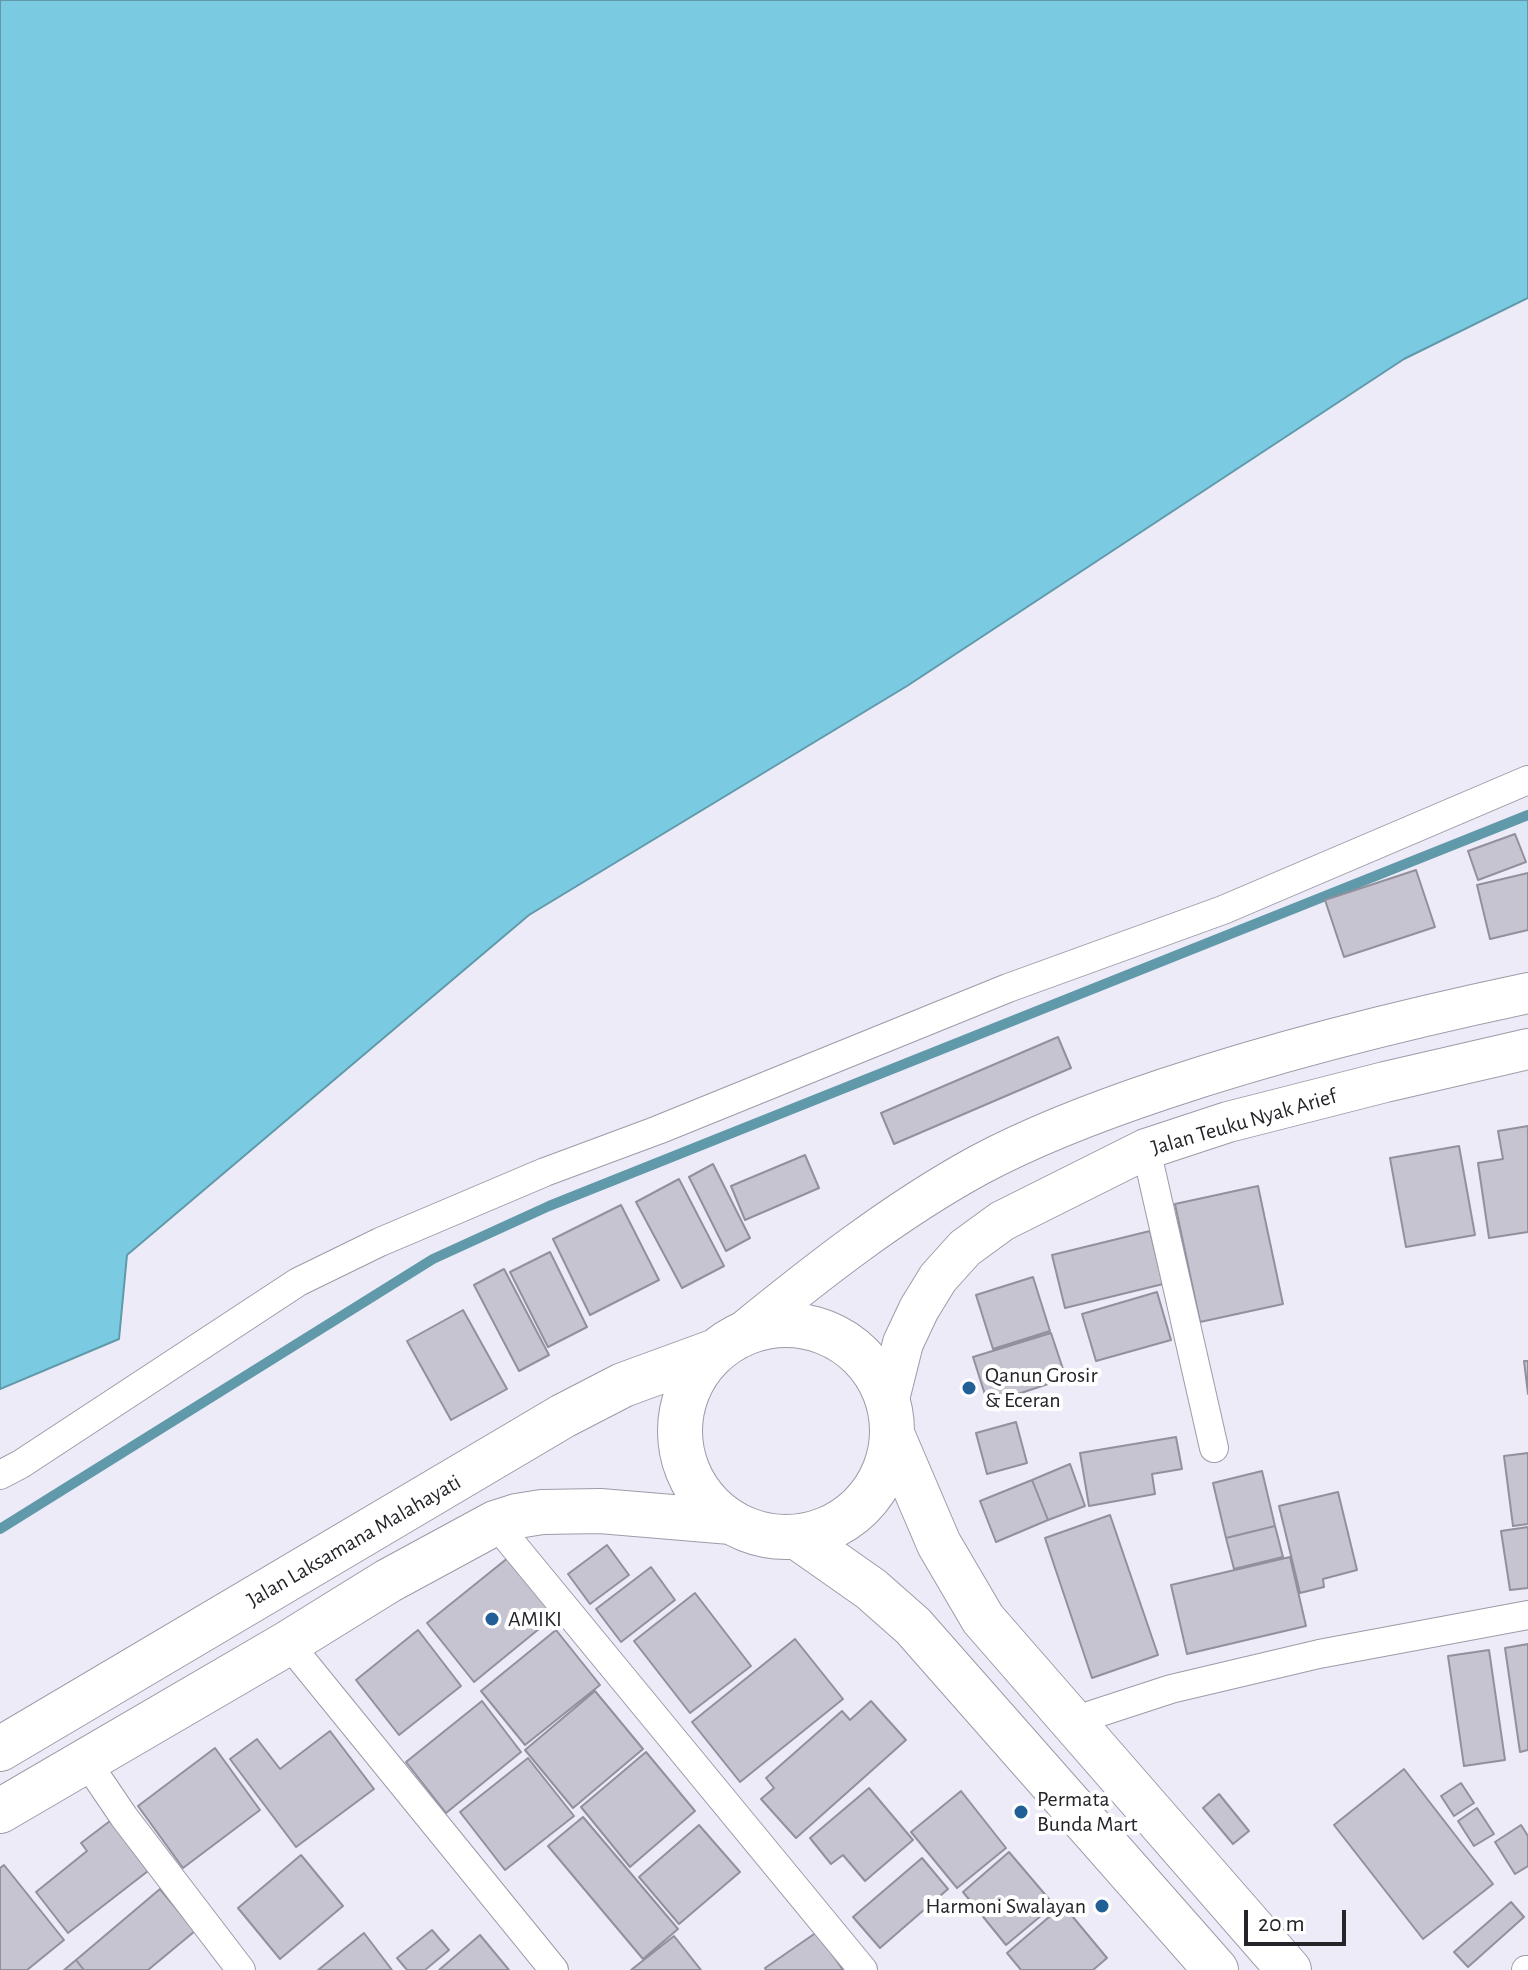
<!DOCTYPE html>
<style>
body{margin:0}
#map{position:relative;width:1528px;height:1970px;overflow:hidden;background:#eeebf9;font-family:"Alegreya Sans",sans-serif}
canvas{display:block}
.scale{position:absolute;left:1244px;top:1910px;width:102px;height:36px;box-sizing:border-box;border:4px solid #252429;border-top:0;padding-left:10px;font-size:24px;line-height:28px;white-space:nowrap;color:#252429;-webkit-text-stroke:6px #fff;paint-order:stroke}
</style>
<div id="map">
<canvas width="1528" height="1970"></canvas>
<div class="scale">20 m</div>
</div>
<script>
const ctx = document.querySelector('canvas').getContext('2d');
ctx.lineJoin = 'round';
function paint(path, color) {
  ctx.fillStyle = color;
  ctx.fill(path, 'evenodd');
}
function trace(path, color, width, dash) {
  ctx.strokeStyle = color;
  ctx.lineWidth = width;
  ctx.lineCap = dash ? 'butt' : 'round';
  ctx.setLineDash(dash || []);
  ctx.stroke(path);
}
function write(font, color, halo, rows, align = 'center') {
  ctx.font = font + ' "Alegreya Sans",sans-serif';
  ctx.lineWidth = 8;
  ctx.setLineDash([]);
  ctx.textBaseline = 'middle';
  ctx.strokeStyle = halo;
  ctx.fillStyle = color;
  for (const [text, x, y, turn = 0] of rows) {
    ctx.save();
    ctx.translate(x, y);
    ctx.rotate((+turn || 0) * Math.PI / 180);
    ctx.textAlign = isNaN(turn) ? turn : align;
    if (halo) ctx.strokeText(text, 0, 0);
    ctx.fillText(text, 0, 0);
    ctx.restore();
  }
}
const water = new Path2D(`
 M0,0H1528V298L1404,359L907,686L529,915L127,1255L119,1339L0,1389Z`);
paint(water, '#7acbe2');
trace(water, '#6099aa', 2);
trace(new Path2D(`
 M0,1529L433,1259L549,1206L1528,815`), '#6099aa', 10);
const building = new Path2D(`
 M1515,834L1526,862L1478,880L1468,851Z
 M1416,870L1435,927L1344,957L1325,900Z
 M1528,873V930L1490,939L1477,885Z
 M1058,1037L1071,1068L894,1144L881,1113Z
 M1528,1126V1232L1489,1238L1478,1163L1503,1159L1498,1131Z
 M1459,1146L1475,1235L1406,1247L1390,1158Z
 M805,1155L819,1188L745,1220L731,1186Z
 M713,1164L750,1238L726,1251L689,1177Z
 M679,1179L724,1266L682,1288L636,1202Z
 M1258,1186L1283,1304L1200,1322L1175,1204Z
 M621,1205L659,1280L590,1315L553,1239Z
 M1150,1231L1163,1284L1065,1308L1052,1255Z
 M550,1252L587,1327L548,1347L510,1272Z
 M504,1269L549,1355L519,1371L474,1285Z
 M1033,1277L1050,1331L993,1349L976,1295Z
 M1157,1292L1171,1340L1096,1361L1082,1314Z
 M463,1310L507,1389L451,1420L407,1341Z
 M1051,1333L1066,1378L988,1404L973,1357Z
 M1524,1361H1528V1394Z
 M1016,1422L1027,1463L987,1474L976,1433Z
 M1176,1437L1182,1469L1152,1474L1155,1494L1089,1506L1080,1453Z
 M1528,1453V1524L1513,1526L1504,1456Z
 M1070,1464L1085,1506L1048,1520L1032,1480Z
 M1262,1471L1275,1526L1226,1538L1213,1483Z
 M1032,1480L1048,1520L996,1542L980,1501Z
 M1338,1492L1357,1570L1323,1579L1324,1587L1300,1593L1279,1506Z
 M1110,1515L1158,1655L1092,1678L1045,1538Z
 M1275,1526L1283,1557L1234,1569L1226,1538Z
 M1528,1527V1588L1510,1590L1501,1531Z
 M607,1545L629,1575L590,1604L568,1574Z
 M509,1557L556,1615L474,1682L427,1623Z
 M1290,1557L1306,1626L1187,1654L1171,1585Z
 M651,1567L675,1600L621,1642L596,1609Z
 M695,1593L751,1666L690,1713L634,1641Z
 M418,1630L461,1686L399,1735L356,1680Z
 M556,1630L600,1685L525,1745L481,1691Z
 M795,1639L843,1699L740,1782L692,1722Z
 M1528,1644V1750L1520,1752L1505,1648Z
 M1489,1650L1505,1760L1464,1766L1448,1656Z
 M595,1691L643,1749L573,1808L525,1750Z
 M482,1701L521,1752L446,1813L406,1762Z
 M871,1701L906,1740L796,1838L761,1799L774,1788L766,1778L842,1711L850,1720Z
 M330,1731L374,1789L296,1847L230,1759L257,1739L280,1769Z
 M215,1748L260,1810L183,1868L138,1806Z
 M646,1752L695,1811L630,1867L581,1807Z
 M528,1758L574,1816L505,1870L460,1812Z
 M1404,1769L1493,1884L1423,1939L1334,1825Z
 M1461,1783L1474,1803L1454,1816L1441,1796Z
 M869,1788L913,1840L865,1881L843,1855L831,1864L810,1838Z
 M961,1791L1006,1848L957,1888L911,1832Z
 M1219,1794L1249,1831L1233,1844L1203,1808Z
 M1477,1808L1494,1834L1474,1846L1458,1821Z
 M583,1817L678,1929L643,1959L548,1846Z
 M110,1821L148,1871L68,1933L36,1892L87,1851L81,1843Z
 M699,1825L740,1872L679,1924L639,1877Z
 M1521,1825L1528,1836V1866L1515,1874L1495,1842Z
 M1009,1852L1054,1905L1006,1945L963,1892Z
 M301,1855L343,1906L280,1959L238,1908Z
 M922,1858L948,1889L880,1948L853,1917Z
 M4,1865L64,1940L27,1970H0V1868Z
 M160,1889L195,1931L148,1970H84L76,1960Z
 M1511,1902L1524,1917L1468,1967L1454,1952Z
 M1063,1905L1107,1958L1093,1970H1021L1007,1953Z
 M432,1930L449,1950L425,1970H407L397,1958Z
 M817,1932L843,1970H766L765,1968Z
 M364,1933L392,1970H318Z
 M480,1935L509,1970H439Z
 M674,1936L701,1970H631Z
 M76,1960L84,1970H64Z`);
paint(building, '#c6c4d0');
trace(building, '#92909c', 2);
const minor = new Path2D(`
 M1146,1149L1214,1448
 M0,1475L21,1464L298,1282L380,1242L545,1172L658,1130L1008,988L1223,910L1528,780
 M495,1523L863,1970
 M288,1643L554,1970
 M1070,1722L1171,1689L1319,1654L1528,1615
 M86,1761L124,1817L241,1970
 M1526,1970H1528`);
const secondary = new Path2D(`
 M741,1334C816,1273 893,1212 979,1165C1037,1134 1101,1110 1164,1089C1283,1049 1405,1019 1528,993
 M888,1403L903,1343L919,1309L938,1278L965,1248L1002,1221L1146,1149L1228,1122L1385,1082L1528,1049`);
const trunk = new Path2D(`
 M680 1431a106 106 0 1 1 212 0a106 106 0 1 1-212 0Z
 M892,1434L939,1544L983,1619L1289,1970
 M797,1537L871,1589L913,1626L1216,1970
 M0,1749L563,1416L623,1385L716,1351
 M0,1811L288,1643L388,1581L495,1523L517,1516L542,1512L600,1511L731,1522`);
trace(minor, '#9d9ba7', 30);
trace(secondary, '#9d9ba7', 42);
trace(trunk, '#9d9ba7', 46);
trace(minor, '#fff', 28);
trace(secondary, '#fff', 40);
trace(trunk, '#fff', 44);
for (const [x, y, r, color] of [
 [969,1388,8,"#225f96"],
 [492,1619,8,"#225f96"],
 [1021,1812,8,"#225f96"],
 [1102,1906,8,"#225f96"]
]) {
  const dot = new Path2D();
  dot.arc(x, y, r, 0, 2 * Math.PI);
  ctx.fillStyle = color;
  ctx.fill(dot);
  trace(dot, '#fff', 3);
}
write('22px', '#252429', '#fff', [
 ["Jalan Teuku Nyak Arief",1244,1122,-16],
 ["Jalan Laksamana Malahayati",354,1541,-30]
]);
write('22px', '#252429', '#fff', [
 ["Qanun Grosir",985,1375],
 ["& Eceran",985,1400],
 ["AMIKI",508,1619],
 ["Permata",1037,1799],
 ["Bunda Mart",1037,1824],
 ["Harmoni Swalayan",1086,1906,"right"]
], 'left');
</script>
